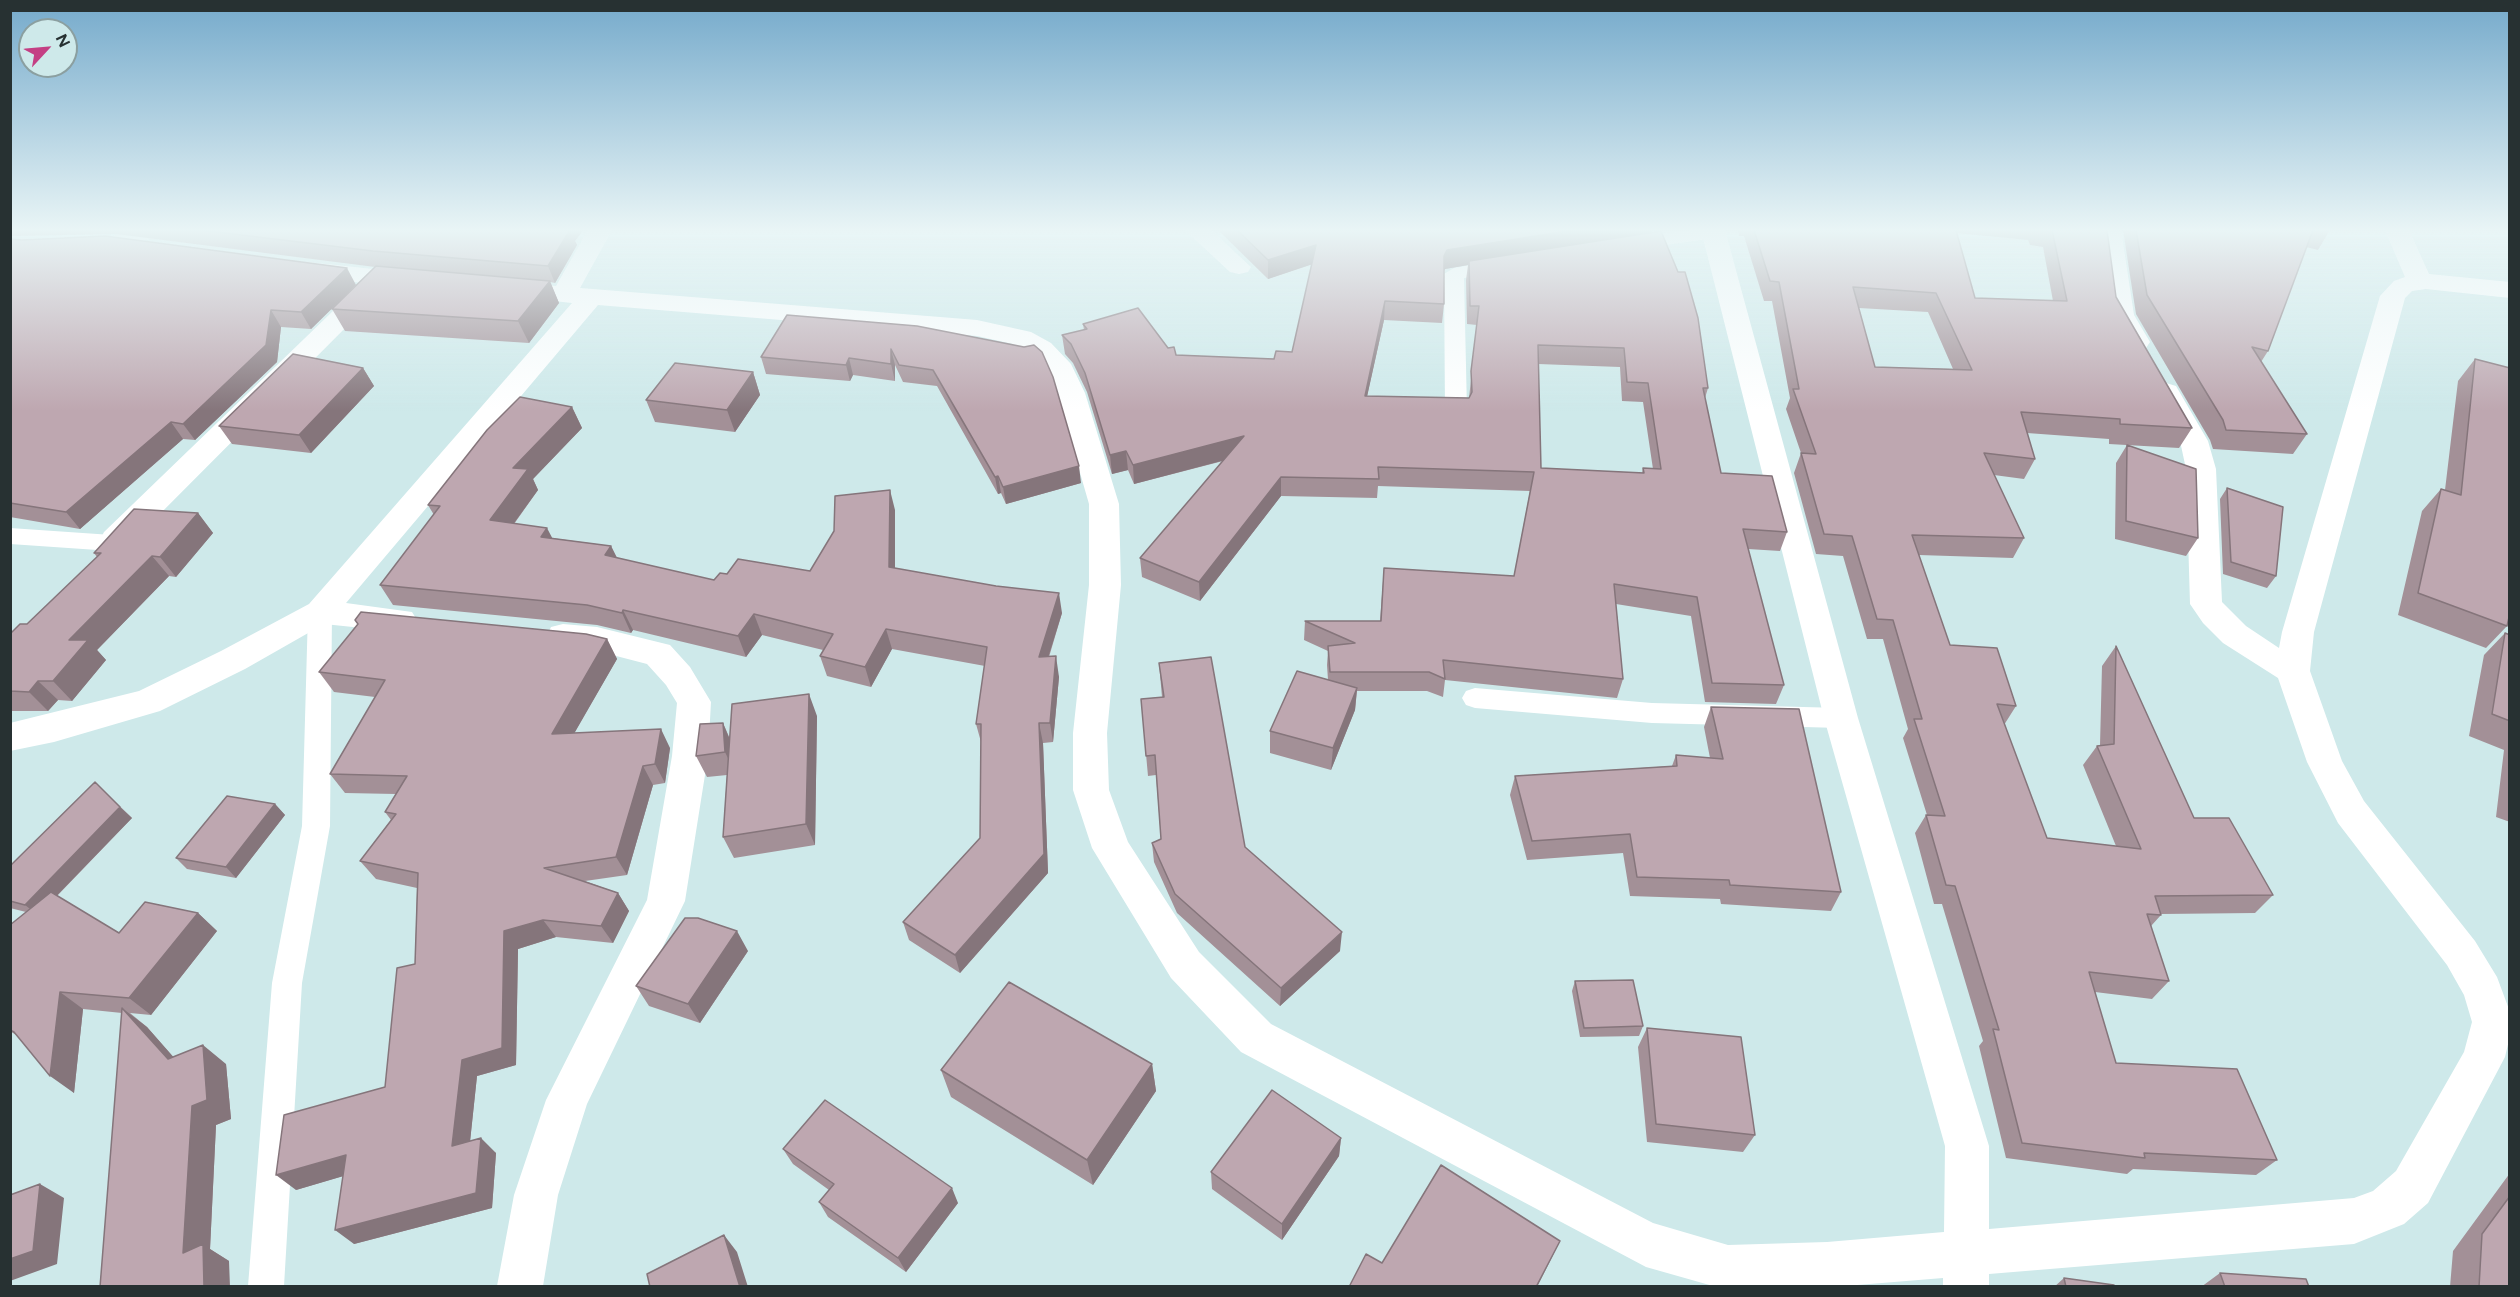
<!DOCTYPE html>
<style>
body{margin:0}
#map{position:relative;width:2520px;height:1297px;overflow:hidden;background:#cee9ea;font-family:Figtree,sans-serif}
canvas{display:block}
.frame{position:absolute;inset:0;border:12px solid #273132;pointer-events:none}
.north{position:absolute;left:18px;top:18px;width:60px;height:60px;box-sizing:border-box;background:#cee9ea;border:2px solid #8b9fa0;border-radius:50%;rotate:64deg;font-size:16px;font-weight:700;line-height:24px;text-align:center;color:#273132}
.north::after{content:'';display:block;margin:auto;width:21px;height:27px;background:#c43f84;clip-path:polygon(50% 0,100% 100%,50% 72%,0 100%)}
</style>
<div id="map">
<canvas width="2520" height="1297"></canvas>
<div class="frame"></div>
<div class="north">N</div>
</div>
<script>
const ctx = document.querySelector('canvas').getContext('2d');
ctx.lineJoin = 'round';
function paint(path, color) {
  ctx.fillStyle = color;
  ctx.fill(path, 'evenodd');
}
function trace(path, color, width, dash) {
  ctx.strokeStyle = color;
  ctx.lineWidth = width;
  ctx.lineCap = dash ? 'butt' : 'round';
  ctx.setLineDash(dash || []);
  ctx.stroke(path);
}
paint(new Path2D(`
 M1692,230H1722L1723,232L1714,238L1631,250L1622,244L1631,238Z
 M1500,260L1510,266L1507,270L1464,278L1467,411L1464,416H1448L1445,411L1444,274L1454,268Z
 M10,528L112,535L120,537L124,543L120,549L112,551L10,544Z
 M320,603L329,606L332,612L330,826L302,983L284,1286H248L272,983L302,826L308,612L311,606Z
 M1475,688L1652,703L1841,708L1850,711L1854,718L1850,725L1841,728L1652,723L1475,708L1466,705L1462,698L1466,691Z`), '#fff');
paint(new Path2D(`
 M131,230H165L162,235L116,250L107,248L104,243L107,238Z
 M588,230H612L580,288L977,320L1031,332L1051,343L1071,364L1085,393L1119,504L1121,585L1107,733L1109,790L1128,842L1199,952L1271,1024L1653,1223L1728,1245L1827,1242L1944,1232L1945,1146L1824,718L1701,230H1725L1858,718L1989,1146V1229L2354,1198L2373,1191L2396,1171L2464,1052L2472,1022L2464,995L2447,965L2338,823L2307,762L2278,678L2223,643L2203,623L2190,604L2186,469L2180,441L2152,392L2156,386L2166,383L2176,386L2208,441L2216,469L2222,602L2246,626L2279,648L2282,632L2380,296L2394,281L2405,277L2385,230H2409L2429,274L2510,282V298L2426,289L2412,291L2405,298L2314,632L2310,671L2342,761L2364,801L2475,941L2497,977L2510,1012V1036L2505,1057L2428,1203L2404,1224L2354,1244L1989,1274V1286H1943V1278L1845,1286H1713L1646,1267L1241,1052L1171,978L1092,848L1073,790V733L1089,585V504L1057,393L1046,367L1033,355L1013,344L977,336L598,305L346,603L412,612L417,620L412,628L401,632L324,624L245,669L160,711L54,742L10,751V723L139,691L221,651L309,604L572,303L501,295L497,290L501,285L510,282L556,286Z
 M1185,230H1211L1251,267L1248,272L1239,274L1230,272Z
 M2097,230H2121L2134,315L2150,342L2146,348L2137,350L2128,348L2108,315Z
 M307,262L411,273L420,276L424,281L420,286L411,289L382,285L384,288L380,293L126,548L115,551L104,548L100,540L104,532L362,283L298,274L295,269L298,264Z
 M563,624L597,627L670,645L690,667L711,702L708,756L685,901L587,1104L558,1195L543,1286H497L514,1195L546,1100L647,900L672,756L677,703L666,685L647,664L597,651L551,645L547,636L551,627Z`), '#fff');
paint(new Path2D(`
 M10,230H583L575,241L577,245L555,283L550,282L559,303L529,343L345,331L332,309L375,267L116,234L10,236Z
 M1218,230H1652V233L1708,388L1705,398L1721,473L1787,532L1780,551L1748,549L1784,685L1776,704L1705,702L1691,616L1616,604L1623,679L1617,698L1445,680L1443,697L1427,691H1357L1355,710L1331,770L1270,753V731L1328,680L1327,665L1328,651L1304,640L1305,621H1380L1384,568L1514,576L1530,491L1378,486L1377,498L1281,496L1200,601L1142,577L1140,558L1223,461L1134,484L1128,470L1112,474L1087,392L1073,363L1065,354L1062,335L1084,330L1083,324L1168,348L1176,355L1274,359L1292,352L1312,264L1268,279ZM1468,265L1466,280L1467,324L1477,325L1469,398L1367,396L1384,320L1442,323L1444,304V271L1445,269ZM1538,364L1620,367L1622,401L1643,402L1653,469L1643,468L1642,473L1541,468Z
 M1738,230H2107L2116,297L2192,428L2179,448L2109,444V439L2027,433L2035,459L2024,479L1994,475L2024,538L2013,558L1919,555L1950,645L2016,706L2004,725L2047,838L2116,846L2083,765L2097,746L2100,745L2102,666L2116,646L2194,818L2273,895L2255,913L2161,914V915L2151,926L2169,981L2152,999L2095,992L2116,1063L2277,1160L2256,1175L2133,1169L2127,1174L2006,1158L1979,1046L1983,1041L1942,904H1934L1915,833L1926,815H1927L1903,738L1908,729L1883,639H1867L1843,556L1816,554L1794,473L1801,453L1786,409L1790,398L1772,301H1764L1744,236H1739ZM1956,233L2028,240L2030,245L2043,247L2053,301L1975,298ZM1859,308L1928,312L1953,369L1875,367Z
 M2122,230H2330L2318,250L2306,247L2268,351L2261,362L2307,434L2293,454L2213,449L2210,440L2136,314L2123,230Z
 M10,239L356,285L311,329L281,327L277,362L195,440L183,439L80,529L10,517Z
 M787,315L1024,347L1081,483L1006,504L1001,493L998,494L937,386L903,382L895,365V381L853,375L850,381L766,374L761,357Z
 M2475,359L2507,626L2486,648L2398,615L2422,511L2441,489L2445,490L2458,381Z
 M363,368L374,386L311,453L232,444L219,426Z
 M753,372L760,395L735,432L655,422L646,400Z
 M572,407L582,428L533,479L538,490L514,524L552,538L611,546L617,558L714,580L727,574L810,571L895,510V568L1062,613L1049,657L1059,677L1053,742L1043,743L1048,873L960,973L909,940L903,922L980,838L981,742L976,724L985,666L892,649L871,687L827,676L820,656L823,650L762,635L746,657L633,630L631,633L597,625L393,605L380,585L434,515L428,505Z
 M2127,445L2198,538L2186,556L2115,539L2116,463Z
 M2227,488L2276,576L2267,588L2223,574L2220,499Z
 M198,513L213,533L176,577L169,576L97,650L106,660L72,701L58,700L48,711H10V634L27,624L97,557L94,553Z
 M355,620L607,639L617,659L574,733L670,748L665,783L653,785L627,875L585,881L618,893L629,911L613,943L556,937L518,949L516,1065L477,1076L470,1141L496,1153L492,1208L354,1244L343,1176L296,1190L385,1087L415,964L417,888L376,879L360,861L391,820L385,812L396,794L345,793L330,774L375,697L334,692L319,672L358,624Z
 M2505,633L2510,635V822L2496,817L2504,750L2469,736L2484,655Z
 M1159,663L1245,847L1340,951L1280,1006L1177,913L1154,862L1152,843L1161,839L1156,775L1148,776L1141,699L1162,697Z
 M1711,707L1841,892L1831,911L1721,904L1720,899L1630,896L1623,853L1527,860L1510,795L1515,776L1672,766L1676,755L1710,758L1704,727Z
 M817,716L815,845L734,858L723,837L727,775L707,777L696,756L723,723L730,739Z
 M95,782L132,818L57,896L119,933L198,913L217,931L151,1015L130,1013L147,1027L173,1057L226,1064L231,1119L216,1125L210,1249L229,1261L100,1287L122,1013L83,1009L74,1093L16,1035L10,1031V925L26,912L10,908V866Z
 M275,804L285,815L236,878L187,869L176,858Z
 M748,951L700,1023L649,1006L636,986Z
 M1575,981L1643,1026L1639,1036L1580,1037L1572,991Z
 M1647,1028L1755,1135L1743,1152L1647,1142L1638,1047Z
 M1152,1064L1156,1091L1093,1185L951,1097L941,1070Z
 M1341,1138L1339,1156L1282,1240L1212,1189L1211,1172Z
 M783,1149L958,1203L906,1272L828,1217L819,1202L829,1190L793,1164Z
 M2510,1173V1287H2450L2453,1251Z
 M2220,1273L2309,1287H2201Z
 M2064,1278L2114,1287H2054Z`), '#a39097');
paint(new Path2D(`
 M567,230H583L575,241L577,245L555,283L548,266Z
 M1574,230H1652L1651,235L1469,261L1468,265L1445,269L1442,274L1444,256L1447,250Z
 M1316,245V263L1268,279V260Z
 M347,268L356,285L311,329L301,312Z
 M550,281L559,303L529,343L518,321Z
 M1385,301L1384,320L1363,415L1365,396Z
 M271,310L281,327L277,362L195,440L183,424Z
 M891,349L895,365V381L891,364Z
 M849,358L853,375L850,381L846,365Z
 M363,368L374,386L311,453L299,435Z
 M753,372L760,395L735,432L727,410Z
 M572,407L582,428L533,479L538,490L501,541L490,520L513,468Z
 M171,422L183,439L80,529L66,512Z
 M1244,436V455L1134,484L1133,465Z
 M1126,451L1128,470L1112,474L1110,455Z
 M1079,466L1081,483L1006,504L1003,487Z
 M998,476L1001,493L998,494L995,477Z
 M1281,477V496L1200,601L1199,582Z
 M890,490L895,510V587L889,567Z
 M198,513L213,533L176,577L160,557Z
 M547,528L558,549L541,537Z
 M611,546L621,566L605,555Z
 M152,556L169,576L97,650L106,660L72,701L53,681L69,640Z
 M1059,593L1062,613L1042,677L1039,657Z
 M623,610L633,630L631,633L622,613Z
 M754,614L762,635L746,657L738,636Z
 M886,629L892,649L871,687L865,667Z
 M607,639L617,659L563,753L552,734Z
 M1056,656L1059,677L1053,742L1050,723Z
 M38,681L58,700L48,711L29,692Z
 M1357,688L1355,710L1331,770L1333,748Z
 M809,694L817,716L815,845L806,824Z
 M723,723L732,745L735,773L725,752Z
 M1039,723L1043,743L1048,873L960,973L955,955Z
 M661,729L670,748L665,783L655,764Z
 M643,766L653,785L627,875L616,857Z
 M275,804L285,815L236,878L226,867Z
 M120,807L132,818L38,915L25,905Z
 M618,893L629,911L613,943L601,926Z
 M198,913L217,931L151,1015L129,998Z
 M543,920L556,937L518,949L516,1065L477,1076L468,1161L452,1146L462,1060L504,931Z
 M737,931L748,951L700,1023L688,1004Z
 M1342,932L1340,951L1280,1006L1281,988Z
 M60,992L83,1009L74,1093L50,1076Z
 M122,1008L147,1027L192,1078L168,1059Z
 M203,1045L226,1064L231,1119L216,1125L210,1249L229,1261L230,1287H204L183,1253L192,1106Z
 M1152,1064L1156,1091L1093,1185L1087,1160Z
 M481,1138L496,1153L492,1208L354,1244L335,1230Z
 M1341,1138L1339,1156L1282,1240V1224Z
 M346,1155L364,1170L296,1190L276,1175Z
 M40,1184L64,1198L57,1264L10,1281V1259Z
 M952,1188L958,1203L906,1272L898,1258Z
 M724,1235L737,1252L748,1287H740Z
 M1560,1241L1537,1287H1536Z`), '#85757b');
const building = new Path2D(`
 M200,230H570L548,266L373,251Z
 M1237,230H1574L1447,250L1444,256V304L1385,301L1365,396L1469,398L1472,392L1471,371L1479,306H1470L1469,261L1661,231L1678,272H1685L1698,318L1708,388H1703L1721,473L1772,476L1787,532L1743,529L1784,685L1712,683L1697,597L1614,584L1623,679L1443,660L1445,679L1429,672H1330L1328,646L1355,643L1305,621H1381L1384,568L1514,576L1534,472L1378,467L1379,479L1281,477L1199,582L1140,558L1244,436L1133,465L1126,451L1110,455L1085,373L1071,344L1062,335L1087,329L1083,324L1138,308L1168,348L1174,347L1176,355L1274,359L1276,351L1292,352L1316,245L1268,260ZM1538,345L1624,348L1627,382L1648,383L1661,469L1643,468L1644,473L1541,468Z
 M1754,230H1956L1975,298L2067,301L2052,230H2107L2116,297L2192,428L2120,424V419L2021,412L2035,459L1984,453L2024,538L1912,535L1950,645L1997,648L2016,706L1997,704L2047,838L2141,849L2097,746L2114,744L2116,646L2194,818H2229L2273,895L2155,896L2161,915L2147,914L2169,981L2089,972L2116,1063L2237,1069L2277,1160L2144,1153L2145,1158L2022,1143L1993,1029L1999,1030L1955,886L1946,885L1926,815L1945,816L1914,719H1922L1893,620L1877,619L1852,536L1824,534L1801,453L1816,454L1793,389H1799L1779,282L1770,281ZM1853,287L1936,293L1972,370L1875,367Z
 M2136,230H2313L2268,351L2252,347L2307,434L2226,430L2223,420L2147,295Z
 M105,236L347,268L301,312L271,310L266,345L183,424L171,422L66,512L10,503V239L22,240Z
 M376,266L550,281L518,321L332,309Z
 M787,315L917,326L1024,347L1034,345L1042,352L1053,377L1079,466L1003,487L998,476L995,477L933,370L899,365L891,349V364L849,358L846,365L761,357Z
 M293,354L363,368L299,435L219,426Z
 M2475,359L2510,368V613L2507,626L2418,593L2441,489L2461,495Z
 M675,363L753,372L727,410L646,400Z
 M520,397L572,407L513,468L528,469L490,520L547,528L541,537L611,546L605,555L714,580L720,573L727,574L738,559L810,571L834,531L835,496L890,490L889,567L996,586L1059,593L1039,657L1056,656L1050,723H1039L1044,854L955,955L903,922L980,838L981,724H976L987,647L886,629L865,667L820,656L833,634L754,614L738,636L623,610L622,613L587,605L380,585L440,506L428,505L487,430Z
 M2127,445L2196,469L2198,538L2126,521Z
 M2227,488L2283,507L2276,576L2231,562Z
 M134,509L198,513L160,557L152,556L69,640H88L53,681H38L29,692L10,691V634L20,624H27L101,553H94Z
 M361,612L586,634L607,639L552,734L661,729L655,764L643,766L616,857L544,868L618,893L601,926L543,920L504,931L502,1048L462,1060L452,1146L481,1138L476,1193L335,1230L346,1155L276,1175L284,1115L385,1087L397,968L415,964L418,873L360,861L396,814L385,812L407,776L330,774L385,680L319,672L358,624L355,620Z
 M2505,633L2510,635V721L2492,714Z
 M1211,657L1245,847L1342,932L1281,988L1175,894L1152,843L1161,839L1155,755L1146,756L1141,699L1164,697L1159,663Z
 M1297,671L1357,688L1333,748L1270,731Z
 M809,694L806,824L723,837L732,704Z
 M1711,707L1799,709L1841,892L1730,885L1729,880L1637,877L1630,834L1532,841L1515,776L1677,766L1676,755L1723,759Z
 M723,723L725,752L696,756L700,724Z
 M95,782L120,807L25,905L10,901V866Z
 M227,796L275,804L226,867L176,858Z
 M51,892L119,933L145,902L198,913L129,998L60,992L50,1076L14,1032L10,1030V925Z
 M685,918H698L737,931L688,1004L636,986Z
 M1633,980L1643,1026L1584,1028L1575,981Z
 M1009,982L1152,1064L1087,1160L941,1070Z
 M122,1008L168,1059L203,1045L207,1100L192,1106L183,1253L203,1244L204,1287H100Z
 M1647,1028L1741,1037L1755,1135L1656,1124Z
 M1272,1090L1341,1138L1282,1224L1211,1172Z
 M825,1100L952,1188L898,1258L819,1202L834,1184L783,1149Z
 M1441,1165L1560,1241L1536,1287H1349L1366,1254L1382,1263Z
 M40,1184L33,1251L10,1259V1195Z
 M2510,1196V1287H2479L2482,1234Z
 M724,1235L740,1287H650L647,1274Z
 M2220,1273L2306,1279L2309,1287H2225Z
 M2064,1278L2114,1285V1287H2066Z`);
paint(building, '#bea7b0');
trace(building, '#85757b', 1.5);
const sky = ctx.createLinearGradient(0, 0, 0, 411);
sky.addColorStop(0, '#75aacb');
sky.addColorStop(0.56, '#e9f5f6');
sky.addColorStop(1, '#e9f5f600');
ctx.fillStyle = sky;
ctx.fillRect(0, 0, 2520, 411);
</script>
